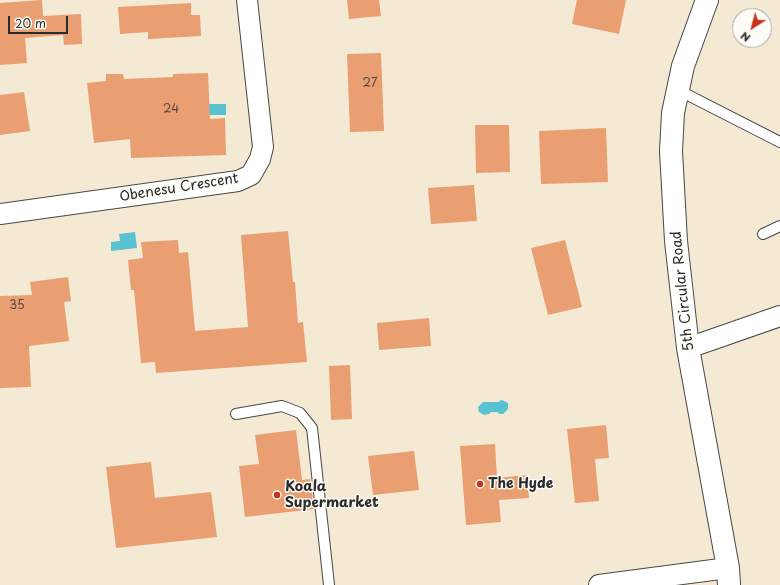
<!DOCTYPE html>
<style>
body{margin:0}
#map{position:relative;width:780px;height:585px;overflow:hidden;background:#f4e9d3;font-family:"Playpen Sans",sans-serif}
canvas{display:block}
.north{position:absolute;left:732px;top:8px;width:40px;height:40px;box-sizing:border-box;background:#fdfcf7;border:1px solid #a9a8a5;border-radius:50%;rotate:216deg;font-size:11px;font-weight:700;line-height:16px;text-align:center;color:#2b2b2b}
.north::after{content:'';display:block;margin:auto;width:14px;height:18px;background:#c8321e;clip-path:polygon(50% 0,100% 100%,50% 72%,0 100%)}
.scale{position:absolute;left:8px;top:16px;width:60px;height:18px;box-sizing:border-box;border:2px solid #2b2b2b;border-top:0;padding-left:5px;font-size:12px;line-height:14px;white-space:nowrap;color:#2b2b2b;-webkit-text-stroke:3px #fdfcf7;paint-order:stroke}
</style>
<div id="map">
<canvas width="780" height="585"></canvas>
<div class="north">N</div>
<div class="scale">20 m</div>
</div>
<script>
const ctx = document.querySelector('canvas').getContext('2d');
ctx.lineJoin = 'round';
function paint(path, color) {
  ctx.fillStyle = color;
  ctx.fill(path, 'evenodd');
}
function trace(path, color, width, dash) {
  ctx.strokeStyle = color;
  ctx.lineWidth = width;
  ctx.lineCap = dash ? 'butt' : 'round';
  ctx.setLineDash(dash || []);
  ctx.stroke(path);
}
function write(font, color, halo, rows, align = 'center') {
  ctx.font = font + ' "Playpen Sans",sans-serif';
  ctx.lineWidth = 3;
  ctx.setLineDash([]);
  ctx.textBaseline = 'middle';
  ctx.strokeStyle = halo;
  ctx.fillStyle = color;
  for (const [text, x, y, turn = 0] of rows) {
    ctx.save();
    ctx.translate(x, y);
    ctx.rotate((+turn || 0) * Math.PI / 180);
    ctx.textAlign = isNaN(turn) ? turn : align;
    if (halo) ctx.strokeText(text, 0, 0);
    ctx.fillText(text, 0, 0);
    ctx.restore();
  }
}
paint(new Path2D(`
 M202,104H226V115H208Z
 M135,232L137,248L111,251V242L120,241L119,234Z
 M502,400L508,403V409L503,414H500L497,412H491L489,414L484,415L479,412L478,407L483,402H498Z`), '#58c2d3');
paint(new Path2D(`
 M42,0L43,16L81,14L82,44L64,45L63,35L25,38L27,63L0,65V3Z
 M347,0H379L381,16L349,19Z
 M577,0H626L619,34L572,24Z
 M191,3V15H200L201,36L148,39V32L120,34L118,7Z
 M381,53L384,131L350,132L347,54Z
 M208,73L210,119L225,118L226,155L131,158L130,139L94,143L87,83L106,81V74H123L124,79L173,77V74Z
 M24,92L30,131L0,135V95Z
 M475,125H509L510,172L476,173Z
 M606,128L608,182L541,184L539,131Z
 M474,185L477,221L431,224L428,188Z
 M288,231L293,282H295L298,323L303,322L307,362L156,373L155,362L141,363L134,290H131L128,260L143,258L141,242L178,240L179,253L188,252L195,331L248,327L241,235Z
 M565,240L582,307L548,315L531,248Z
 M68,277L71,301L64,302L69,341L29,346L31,387L0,388V296L32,295L30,282Z
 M429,318L431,346L379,350L377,323Z
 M350,365L352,419L331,420L329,366Z
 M606,425L609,458L595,459L599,501L575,503L567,429Z
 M296,430L302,480L310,479L314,509L245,517L239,466L259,464L255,435Z
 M495,444L497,478L527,475L529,498L499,500L501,522L466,525L460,446Z
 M414,451L419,490L373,495L368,456Z
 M151,462L155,498L211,492L217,537L116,548L106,467Z`), '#e99f72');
const service = new Path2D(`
 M678,90L780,142
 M763,234L780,226
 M236,414L282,406L300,413L312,428L329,585`);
const minor = new Path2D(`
 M0,214L238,181L251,175L260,159L263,147L247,0
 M688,348L780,316
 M599,585L728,568`);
const tertiary = new Path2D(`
 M707,0L683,66L673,113L671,151L676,241L688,348L728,568L729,585`);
trace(service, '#494844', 12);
trace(minor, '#494844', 22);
trace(tertiary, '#494844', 24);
trace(service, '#fff', 10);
trace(minor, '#fff', 20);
trace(tertiary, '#fff', 22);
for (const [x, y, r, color] of [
 [480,484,4,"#c8321e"],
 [277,495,4,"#c8321e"]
]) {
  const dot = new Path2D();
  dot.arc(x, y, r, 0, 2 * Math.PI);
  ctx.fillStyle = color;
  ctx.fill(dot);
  trace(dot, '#fdfcf7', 1.5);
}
write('12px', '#5a483d', null, [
 ["27",370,84],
 ["24",171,110],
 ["35",17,306]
]);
write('14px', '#2b2b2b', '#fdfcf7', [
 ["Obenesu Crescent",179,188,-9],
 ["5th Circular Road",683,291,-96]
]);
write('bold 14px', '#2b2b2b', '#fdfcf7', [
 ["The Hyde",488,484],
 ["Koala",285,487],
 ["Supermarket",285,503]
], 'left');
</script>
